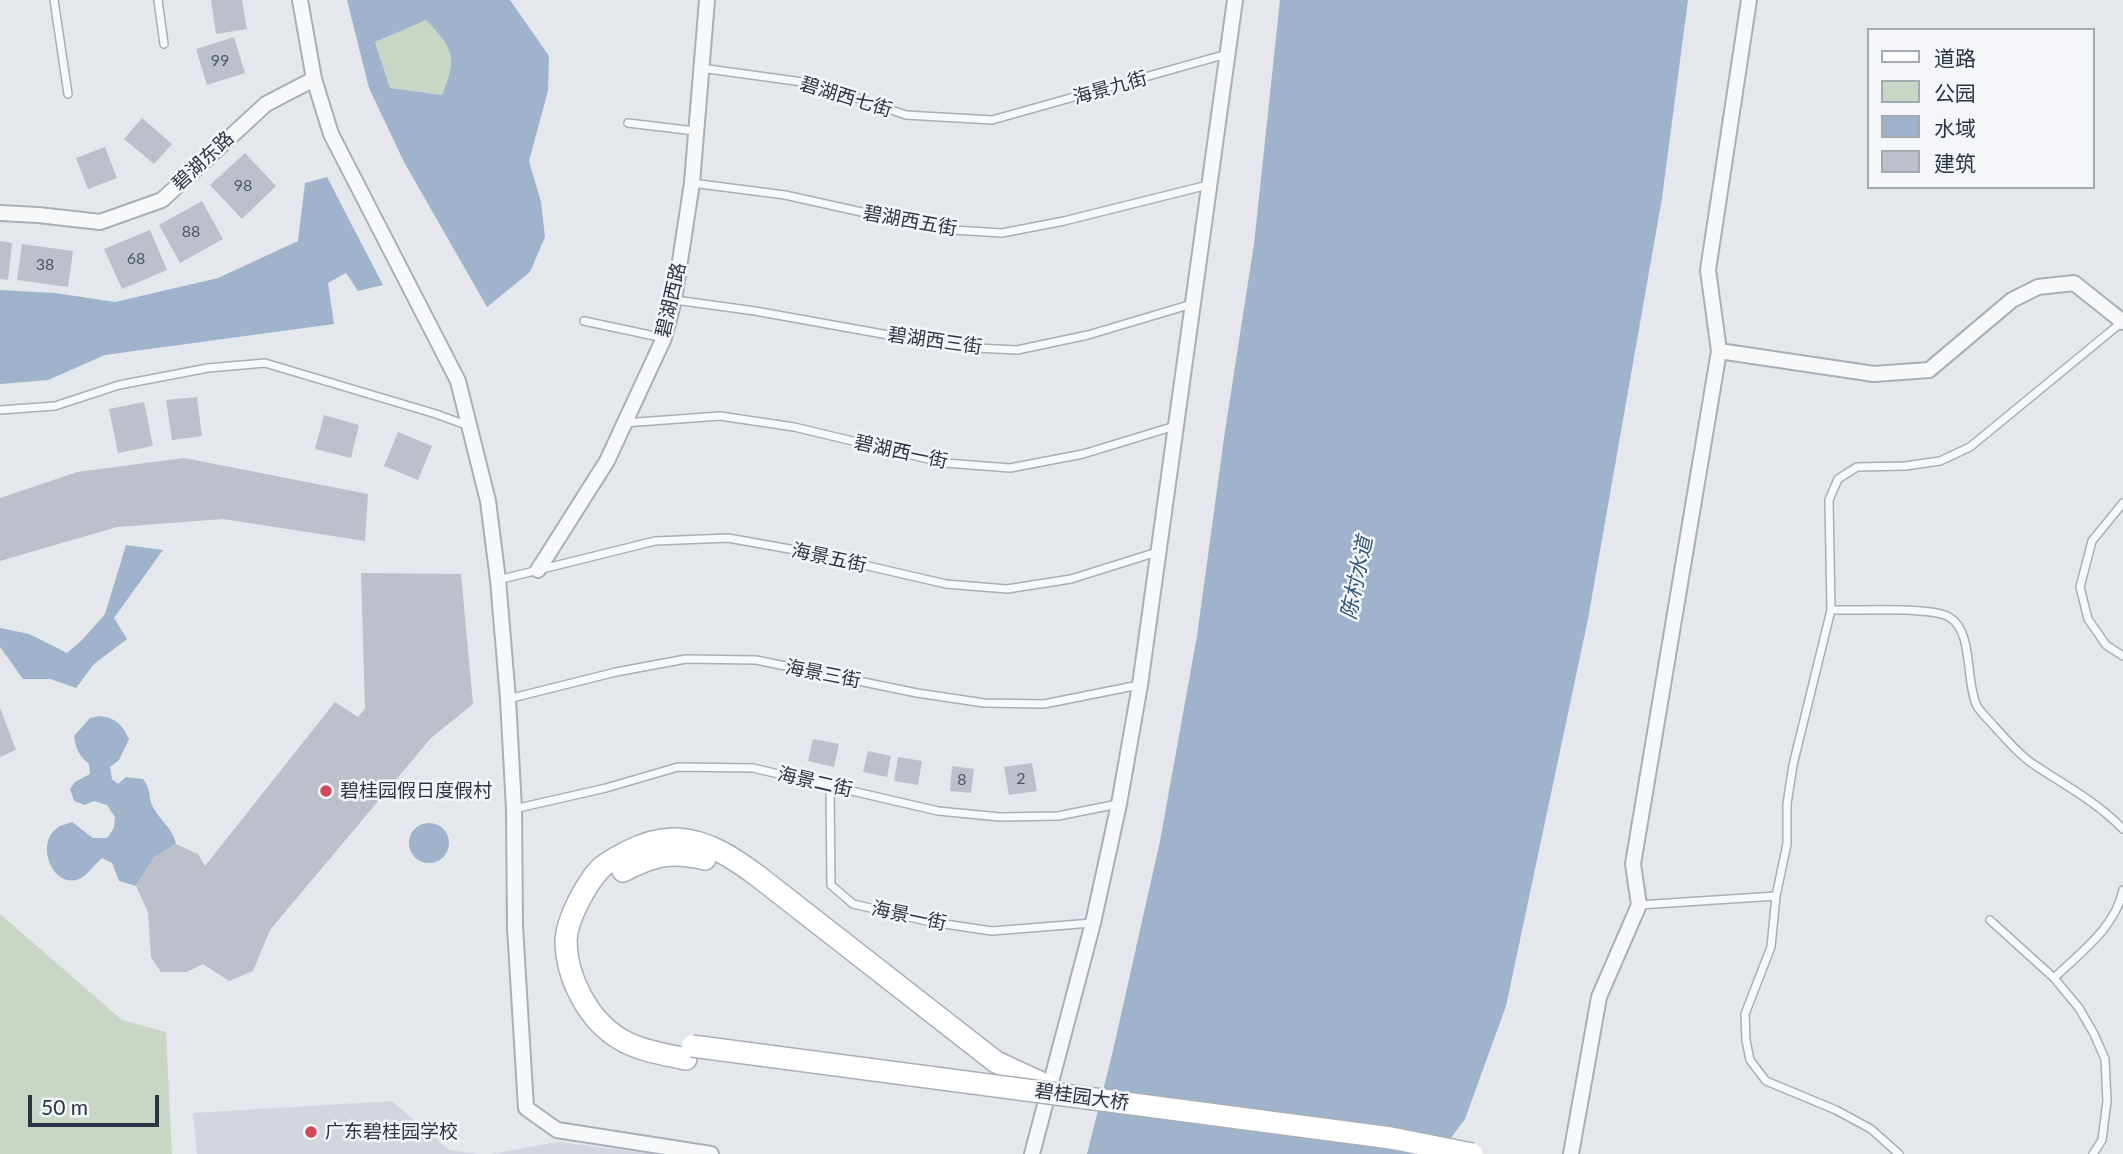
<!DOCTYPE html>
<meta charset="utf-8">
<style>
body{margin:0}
#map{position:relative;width:2123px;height:1154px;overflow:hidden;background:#e4e7ec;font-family:Lato,"Noto Sans SC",sans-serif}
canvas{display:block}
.legend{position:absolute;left:1867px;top:28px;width:228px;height:161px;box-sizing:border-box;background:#f4f6f9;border:2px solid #a4a8b1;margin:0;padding:9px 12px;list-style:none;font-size:21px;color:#2b3445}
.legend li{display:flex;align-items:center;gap:14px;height:35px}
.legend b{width:35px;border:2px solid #a4a8b1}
.scale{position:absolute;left:28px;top:1095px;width:131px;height:32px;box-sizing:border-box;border:4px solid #2b3445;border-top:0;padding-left:9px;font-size:21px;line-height:24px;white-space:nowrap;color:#2b3445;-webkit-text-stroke:5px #f4f6f9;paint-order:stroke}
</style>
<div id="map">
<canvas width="2123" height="1154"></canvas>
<ul class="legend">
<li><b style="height:9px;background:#fff"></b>道路</li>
<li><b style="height:19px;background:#c9d6c5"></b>公园</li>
<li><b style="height:19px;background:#9fb4cc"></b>水域</li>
<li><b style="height:19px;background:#bbc0ca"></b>建筑</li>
</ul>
<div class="scale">50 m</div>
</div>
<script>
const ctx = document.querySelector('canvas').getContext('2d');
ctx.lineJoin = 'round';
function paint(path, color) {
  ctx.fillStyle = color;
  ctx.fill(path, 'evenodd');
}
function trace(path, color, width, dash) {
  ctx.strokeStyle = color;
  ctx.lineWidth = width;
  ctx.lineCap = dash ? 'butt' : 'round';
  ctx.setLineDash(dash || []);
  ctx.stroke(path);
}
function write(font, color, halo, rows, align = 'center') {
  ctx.font = font + ' Lato,"Noto Sans SC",sans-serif';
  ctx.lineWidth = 5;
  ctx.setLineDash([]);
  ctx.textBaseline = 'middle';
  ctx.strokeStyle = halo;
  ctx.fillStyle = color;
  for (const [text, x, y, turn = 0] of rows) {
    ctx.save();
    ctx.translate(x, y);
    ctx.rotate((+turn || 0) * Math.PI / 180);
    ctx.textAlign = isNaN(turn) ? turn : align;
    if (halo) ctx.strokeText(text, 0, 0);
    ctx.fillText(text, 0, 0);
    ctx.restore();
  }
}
paint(new Path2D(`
 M392,1101L449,1150L477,1154H197L193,1113Z
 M558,1142L652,1154H491Z`), '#d2d6de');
paint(new Path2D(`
 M426,19C453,48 458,57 442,95L390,88L375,42Z
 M0,914L122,1020L166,1032L172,1154H0Z`), '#c9d6c5');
paint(new Path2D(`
 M347,0H510L549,56L548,91L529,161L541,202L545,237L530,272L487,307L404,162L369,88ZM426,20C453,48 458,57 442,95L390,88L375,42Z
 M1280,0H1688L1662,198L1588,619L1506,1006L1465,1119L1439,1154H1087L1112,1055L1160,841L1197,636L1225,431L1254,244Z
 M327,177L383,285L358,291L346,273L328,283L334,324L105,355L48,380L0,384V290L55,293L115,302L218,278L298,241L305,183Z
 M126,545L163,550L114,618L127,639L94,664L76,688L50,679H23L0,647V628L29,634L67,653L82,640L105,614Z
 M99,716C116,718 122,724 129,739L119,760L110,767L112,779L118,784L126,777L143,779C152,792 148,795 152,805C159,820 173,828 176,844L154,857L136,886L119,881L112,863L102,858C95,864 88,874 81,878C54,892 34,844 57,828C60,825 68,824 72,822L93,838H107L114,828L115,817L107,805L94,801L85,805L74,801L70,789L75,782L90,774L89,764C79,756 76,749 74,736L90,718Z
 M409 843a20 20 0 1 1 40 0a20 20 0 1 1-40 0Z`), '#9fb4cc');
paint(new Path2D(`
 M211,0H242L247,29L216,34Z
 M234,37L245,73L207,85L196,49Z
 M142,118L172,144L154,164L124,139Z
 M105,147L117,178L88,189L76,158Z
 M245,153L276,186L242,219L210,185Z
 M202,201L223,239L180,263L159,225Z
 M150,230L167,270L122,289L104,249Z
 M0,241L12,243L8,280L0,279Z
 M22,244L73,251L68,287L17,280Z
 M197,397L202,436L172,440L166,400Z
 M144,402L153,446L118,453L109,409Z
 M324,415L359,425L351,458L315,449Z
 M398,432L432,446L418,480L384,466Z
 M184,458L368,494L365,541L223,519L117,527L0,561V498L77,472Z
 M361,573L461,574L473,704L431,738L270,930L253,971L229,981L203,964L187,972H161L151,957L148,912L136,886L154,857L176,844L198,854L205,866L335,702L358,717L365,709Z
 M0,708L16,750L0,757Z
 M813,739L839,744L834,767L808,761Z
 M868,751L891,756L887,777L863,772Z
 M898,757L922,761L918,785L894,781Z
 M1032,763L1037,791L1009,795L1004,767Z
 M952,766L974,769L971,793L950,791Z`), '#bbc0ca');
const service = new Path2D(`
 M54,0L68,94
 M158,0L164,44
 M701,68L817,84L906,115L992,120L1227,54
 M628,123L695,131
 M692,183L785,195L938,229L1002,233L1064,221L1208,185
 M675,300L755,311L955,347L1017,350L1088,335L1192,304
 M584,321L664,338
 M0,410L55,406L119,385L208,368L265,363L436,414L469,426
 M624,423L720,416L794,427L945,463L1010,468L1083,454L1175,426
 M2123,503L2092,541L2080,587L2088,619L2106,645L2123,656
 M498,580L655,541L728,538L812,553L946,584L1007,589L1071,579L1157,552
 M1831,610C1856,611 1930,606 1949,617C1974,631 1965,682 1977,706C1981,713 1989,720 1994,726C2006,739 2018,754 2033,764C2064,785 2096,801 2123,829
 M508,699L616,672L686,659L756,660L917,693L984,703L1044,704L1139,685
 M830,786L831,885L853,904L931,922L992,931L1092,923
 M514,809L606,788L678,767L753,768L938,811L1000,817L1058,816L1118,804
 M1639,905L1776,896
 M1990,920L2054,978L2079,1008L2094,1034L2105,1059L2107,1101L2102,1140L2093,1154
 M2054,978C2081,952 2115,928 2123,890
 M1899,1154L1871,1129L1836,1110L1766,1081L1750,1060L1746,1040L1745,1014L1771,947L1776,896L1787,844V804L1793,765L1831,610L1829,500L1838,479L1857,467L1905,466L1940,461L1970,447L2122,322`);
const minor = new Path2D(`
 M300,0L314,79L331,134L458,381L488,501L498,580L508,699L514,809L515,927L526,1108L557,1130L711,1154
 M0,213L38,215L100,222L162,200L266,104L314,79
 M1719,351L1874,374L1929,370L2012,300L2038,287L2074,283L2123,322
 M538,570L607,461L664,338L674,300L692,183L707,0
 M1032,1154L1093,923L1119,804L1140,685L1235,0
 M1571,1154L1599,997L1639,905L1633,864L1719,351L1708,270L1749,0`);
const secondary = new Path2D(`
 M623,871C654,855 671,851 705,859
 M686,1059C664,1054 640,1051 620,1039C588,1020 566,977 566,940C567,919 586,884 600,869C607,862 618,857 627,852C642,844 660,838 678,839C709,841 735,859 759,877L996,1062L1048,1086`);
trace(service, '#a9aeb7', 10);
trace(minor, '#a9aeb7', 18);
trace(secondary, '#a9aeb7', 24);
trace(service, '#f7f8fa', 7);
trace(minor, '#f7f8fa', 14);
trace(secondary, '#fff', 21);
const secondaryBridge = new Path2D(`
 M692,1046L1391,1138L1472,1154`);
trace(secondaryBridge, '#a9aeb7', 24, []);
trace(secondaryBridge, '#fff', 21);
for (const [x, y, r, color] of [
 [326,791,7,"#d1495b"],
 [311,1132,7,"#d1495b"]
]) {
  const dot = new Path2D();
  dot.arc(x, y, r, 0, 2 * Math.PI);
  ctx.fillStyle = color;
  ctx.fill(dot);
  trace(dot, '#f4f6f9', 2.5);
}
write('16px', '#4f5766', null, [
 ["99",220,61],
 ["98",243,186],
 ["88",191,232],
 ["68",136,259],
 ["38",45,265],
 ["2",1021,779],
 ["8",962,780]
]);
write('19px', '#2b3445', '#f4f6f9', [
 ["海景九街",1110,88,-16],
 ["碧湖西七街",846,97,17],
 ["碧湖东路",203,161,-43],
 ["碧湖西五街",910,221,10],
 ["碧湖西路",671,300,-77],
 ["碧湖西三街",935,341,8],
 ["碧湖西一街",901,452,12],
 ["海景五街",829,558,12],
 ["海景三街",823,674,11],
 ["海景二街",815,782,13],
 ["海景一街",909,916,12],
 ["碧桂园大桥",1082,1097,8]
]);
write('19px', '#2b3445', '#f4f6f9', [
 ["碧桂园假日度假村",340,791],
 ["广东碧桂园学校",325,1132]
], 'left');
write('italic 21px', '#34527a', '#f4f6f9', [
 ["陈村水道",1357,578,-78]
]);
</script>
